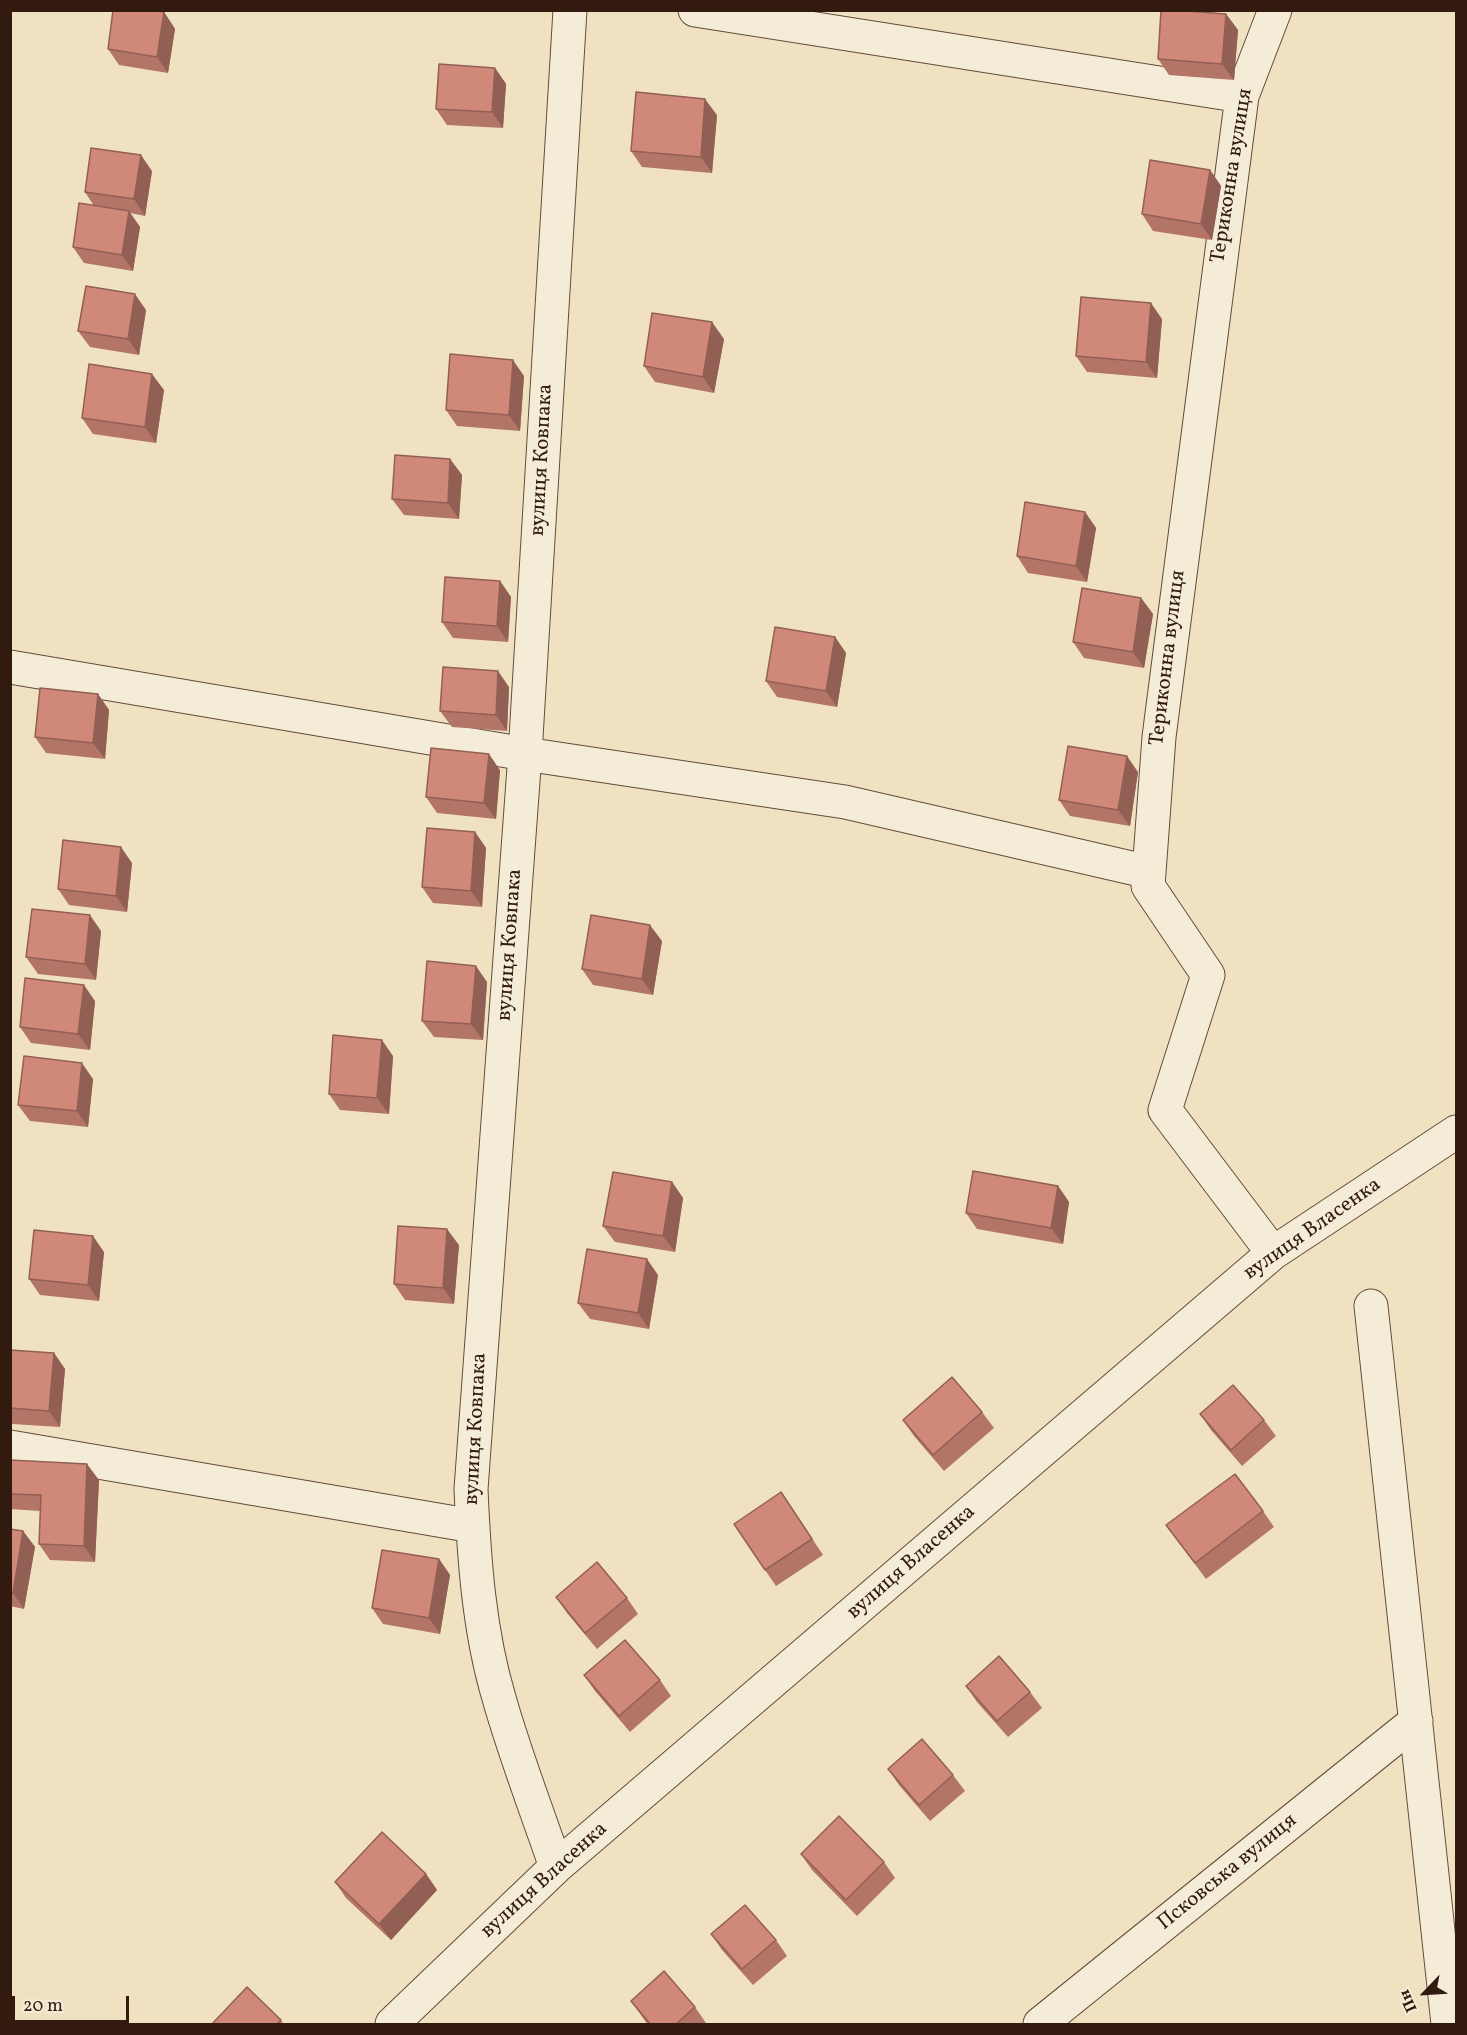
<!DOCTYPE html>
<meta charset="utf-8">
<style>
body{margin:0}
#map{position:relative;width:1467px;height:2035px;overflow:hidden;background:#f0e2c1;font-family:Vollkorn,serif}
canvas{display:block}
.frame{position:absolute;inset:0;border:12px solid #321a0f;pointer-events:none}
.north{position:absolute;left:1395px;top:1963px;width:60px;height:60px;-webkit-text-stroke:4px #f5ecd7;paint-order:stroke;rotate:245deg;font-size:16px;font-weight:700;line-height:24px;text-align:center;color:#321a0f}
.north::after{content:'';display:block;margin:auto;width:21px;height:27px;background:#321a0f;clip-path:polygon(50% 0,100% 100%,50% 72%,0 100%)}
.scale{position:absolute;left:12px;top:1996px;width:117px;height:27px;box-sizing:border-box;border:3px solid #321a0f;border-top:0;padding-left:8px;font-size:18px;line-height:21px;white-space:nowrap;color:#321a0f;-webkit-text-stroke:4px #f5ecd7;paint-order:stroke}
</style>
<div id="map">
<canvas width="1467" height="2035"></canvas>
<div class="frame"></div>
<div class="north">Пн</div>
<div class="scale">20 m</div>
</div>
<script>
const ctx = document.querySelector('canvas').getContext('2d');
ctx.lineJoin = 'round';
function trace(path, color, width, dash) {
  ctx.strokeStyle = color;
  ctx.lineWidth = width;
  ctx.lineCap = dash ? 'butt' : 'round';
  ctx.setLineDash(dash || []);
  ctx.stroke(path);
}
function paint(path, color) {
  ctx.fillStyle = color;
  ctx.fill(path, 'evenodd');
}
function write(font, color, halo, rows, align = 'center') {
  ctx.font = font + ' Vollkorn,serif';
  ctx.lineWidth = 4.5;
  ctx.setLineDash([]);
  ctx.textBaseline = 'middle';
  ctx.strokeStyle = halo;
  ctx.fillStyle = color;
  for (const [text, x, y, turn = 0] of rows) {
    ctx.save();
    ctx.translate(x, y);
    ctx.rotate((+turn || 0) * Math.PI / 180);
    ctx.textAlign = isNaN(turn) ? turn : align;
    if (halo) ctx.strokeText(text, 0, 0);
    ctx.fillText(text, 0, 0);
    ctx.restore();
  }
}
const minor = new Path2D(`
 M695,10L1242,96
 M10,667L525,754L845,802L1149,872
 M1273,1253L1165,1110L1208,975L1148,886L1159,737L1242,96L1275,10
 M1371,1306L1448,2024
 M10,1447L473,1526
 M556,1867C537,1811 515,1755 499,1698C479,1631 474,1559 471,1489L525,754L570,10
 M392,2024L556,1867L1273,1253L1456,1132
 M1040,2024L1416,1721`);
trace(minor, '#624c3c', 35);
trace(minor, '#f5ecd7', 33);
paint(new Path2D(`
 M164,12L175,29L168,73L119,65L108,49Z
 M1226,14L1238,30L1234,80L1169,75L1158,59Z
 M495,68L506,84L503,128L447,125L436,109Z
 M717,115L712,173L642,167L631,151Z
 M1210,170L1221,186L1212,240L1153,231L1142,214Z
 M152,171L145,216L130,213L140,227L133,271L84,263L73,247L94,206L85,192Z
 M146,310L139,355L90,347L78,331Z
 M1162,319L1157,378L1087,372L1076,356Z
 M724,339L714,393L655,382L644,366Z
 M524,376L520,431L457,426L446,410Z
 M164,390L156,443L93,434L82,418Z
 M450,459L462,475L459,519L404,515L392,499Z
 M1085,512L1096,528L1087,582L1028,573L1017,556Z
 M500,581L511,597L508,642L453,638L442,622Z
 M1141,598L1153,614L1144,668L1084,658L1073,642Z
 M835,637L846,653L837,707L777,697L766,681Z
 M509,687L507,731L452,727L440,711Z
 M98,694L109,710L105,759L46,753L35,737Z
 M500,770L496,819L437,813L426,797Z
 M1138,772L1130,826L1070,816L1059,800Z
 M475,832L486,848L482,907L433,903L422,887Z
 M132,863L127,912L69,905L58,889Z
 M101,931L96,980L38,974L26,957Z
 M662,941L653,995L593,985L582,969Z
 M487,982L483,1040L434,1037L422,1021Z
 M95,1001L90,1050L31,1043L20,1027Z
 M393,1056L389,1114L340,1110L329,1094Z
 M93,1079L88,1127L30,1121L18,1105Z
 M672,1182L683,1198L675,1252L615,1242L603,1226Z
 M1058,1186L1069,1202L1063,1244L977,1229L966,1213Z
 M459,1245L454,1304L405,1300L394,1284Z
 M104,1252L99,1301L40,1295L29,1279Z
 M658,1275L649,1329L590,1319L578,1303Z
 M10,1350L54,1353L65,1369L60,1427L12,1424L10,1422Z
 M982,1412L994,1428L944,1471L914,1436L903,1420Z
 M1200,1414L1264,1420L1276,1436L1242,1466L1211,1430Z
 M10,1460L99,1480L95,1562L50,1560L39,1544L40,1511L10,1509Z
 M792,1508L823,1555L776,1586L765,1570Z
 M1263,1511L1274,1527L1206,1579L1166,1525Z
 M10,1529L23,1531L35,1547L24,1609L10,1606Z
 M439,1559L450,1575L440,1634L383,1624L372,1608Z
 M556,1597L627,1598L638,1614L597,1649L567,1613Z
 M584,1675L660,1680L671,1696L630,1732L595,1691Z
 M966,1686L1030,1692L1042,1708L1008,1737L977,1702Z
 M888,1769L953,1775L965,1791L930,1821L899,1785Z
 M801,1854L884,1862L895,1878L857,1916L812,1870Z
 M426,1874L437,1890L391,1940L346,1898L335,1882Z
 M711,1934L776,1940L787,1956L753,1985L722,1950Z
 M631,2001L695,2007L706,2023L705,2025H648Z
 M281,2020L284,2025H211Z`), '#b37568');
paint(new Path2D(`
 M164,12L175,29L168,73L157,57Z
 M1226,14L1238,30L1234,80L1222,64Z
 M495,68L506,84L503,128L492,112Z
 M705,99L717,115L712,173L701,157Z
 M141,155L152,171L145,216L134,199Z
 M1210,170L1221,186L1212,240L1201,224Z
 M129,211L140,227L133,271L122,255Z
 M135,294L146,310L139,355L128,339Z
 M1151,303L1162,319L1157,378L1146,362Z
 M712,322L724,339L714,393L703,377Z
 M513,360L524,376L520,431L509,415Z
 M152,374L164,390L156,443L145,427Z
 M450,459L462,475L459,519L448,503Z
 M1085,512L1096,528L1087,582L1076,566Z
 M500,581L511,597L508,642L497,626Z
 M1141,598L1153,614L1144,668L1133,652Z
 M835,637L846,653L837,707L826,691Z
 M498,671L509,687L507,731L496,715Z
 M98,694L109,710L105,759L93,743Z
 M489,754L500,770L496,819L484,803Z
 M1127,756L1138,772L1130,826L1118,810Z
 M475,832L486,848L482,907L471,891Z
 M121,847L132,863L127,912L116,896Z
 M90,915L101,931L96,980L85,964Z
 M650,925L662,941L653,995L642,979Z
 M476,966L487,982L483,1040L471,1024Z
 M84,985L95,1001L90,1050L78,1034Z
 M382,1040L393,1056L389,1114L377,1098Z
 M82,1063L93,1079L88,1127L77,1111Z
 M672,1182L683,1198L675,1252L663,1236Z
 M1058,1186L1069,1202L1063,1244L1051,1228Z
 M447,1229L459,1245L454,1304L443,1288Z
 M93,1236L104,1252L99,1301L88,1285Z
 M647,1259L658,1275L649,1329L638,1313Z
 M54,1353L65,1369L60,1427L49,1411Z
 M87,1464L99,1480L95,1562L84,1546Z
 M23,1531L35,1547L24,1609L13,1593Z
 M439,1559L450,1575L440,1634L429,1618Z
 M426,1874L437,1890L391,1940L379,1924Z`), '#925f55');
const building = new Path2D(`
 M113,10H152L164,12L157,57L108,49Z
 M1161,10H1175L1226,14L1222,64L1158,59Z
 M439,64L495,68L492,112L436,109Z
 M636,92L705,99L701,157L631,151Z
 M91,148L141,155L134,199L85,192Z
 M1150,160L1210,170L1201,224L1142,214Z
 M79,203L129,211L122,255L73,247Z
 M86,286L135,294L128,339L78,331Z
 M1081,297L1151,303L1146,362L1076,356Z
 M652,313L712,322L703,377L644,366Z
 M450,354L513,360L509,415L446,410Z
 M89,364L152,374L145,427L82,418Z
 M395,455L450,459L448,503L392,499Z
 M1025,502L1085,512L1076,566L1017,556Z
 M445,577L500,581L497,626L442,622Z
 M1082,588L1141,598L1133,652L1073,642Z
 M775,627L835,637L826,691L766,681Z
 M443,667L498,671L496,715L440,711Z
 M40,688L98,694L93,743L35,737Z
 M1068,746L1127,756L1118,810L1059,800Z
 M431,748L489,754L484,803L426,797Z
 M427,828L475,832L471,891L422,887Z
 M63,840L121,847L116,896L58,889Z
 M32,909L90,915L85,964L26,957Z
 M591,915L650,925L642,979L582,969Z
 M427,961L476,966L471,1024L422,1021Z
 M25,978L84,985L78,1034L20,1027Z
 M333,1035L382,1040L377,1098L329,1094Z
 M24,1056L82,1063L77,1111L18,1105Z
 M973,1171L1058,1186L1051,1228L966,1213Z
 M613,1172L672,1182L663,1236L603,1226Z
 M398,1226L447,1229L443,1288L394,1284Z
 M34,1230L93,1236L88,1285L29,1279Z
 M587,1249L647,1259L638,1313L578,1303Z
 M10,1350L54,1353L49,1411L10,1408Z
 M952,1377L982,1412L933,1455L903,1420Z
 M1233,1385L1264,1420L1231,1450L1200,1414Z
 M10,1460L87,1464L84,1546L39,1544L41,1495L10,1494Z
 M1235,1474L1263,1511L1195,1563L1166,1525Z
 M781,1492L812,1539L765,1570L734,1524Z
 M10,1529L23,1531L13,1593L10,1592Z
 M382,1550L439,1559L429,1618L372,1608Z
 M597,1562L627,1598L585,1633L556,1597Z
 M625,1640L660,1680L619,1716L584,1675Z
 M999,1656L1030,1692L997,1721L966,1686Z
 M922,1739L953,1775L919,1805L888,1769Z
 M839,1816L884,1862L846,1900L801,1854Z
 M382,1832L426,1874L379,1924L335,1882Z
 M745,1905L776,1940L742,1969L711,1934Z
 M664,1971L695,2007L675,2025H651L631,2001Z
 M247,1987L281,2020L276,2025H211Z`);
paint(building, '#d08879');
trace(building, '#925f55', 1.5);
write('21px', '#321a0f', '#f5ecd7', [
 ["Териконна вулиця",1233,176,-81],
 ["вулиця Ковпака",543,460,-87],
 ["Териконна вулиця",1169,658,-83],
 ["вулиця Ковпака",511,945,-86],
 ["вулиця Власенка",1313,1230,-35],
 ["вулиця Ковпака",477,1429,-87],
 ["вулиця Власенка",912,1563,-41],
 ["Псковська вулиця",1228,1873,-39],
 ["вулиця Власенка",545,1881,-42]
]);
</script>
